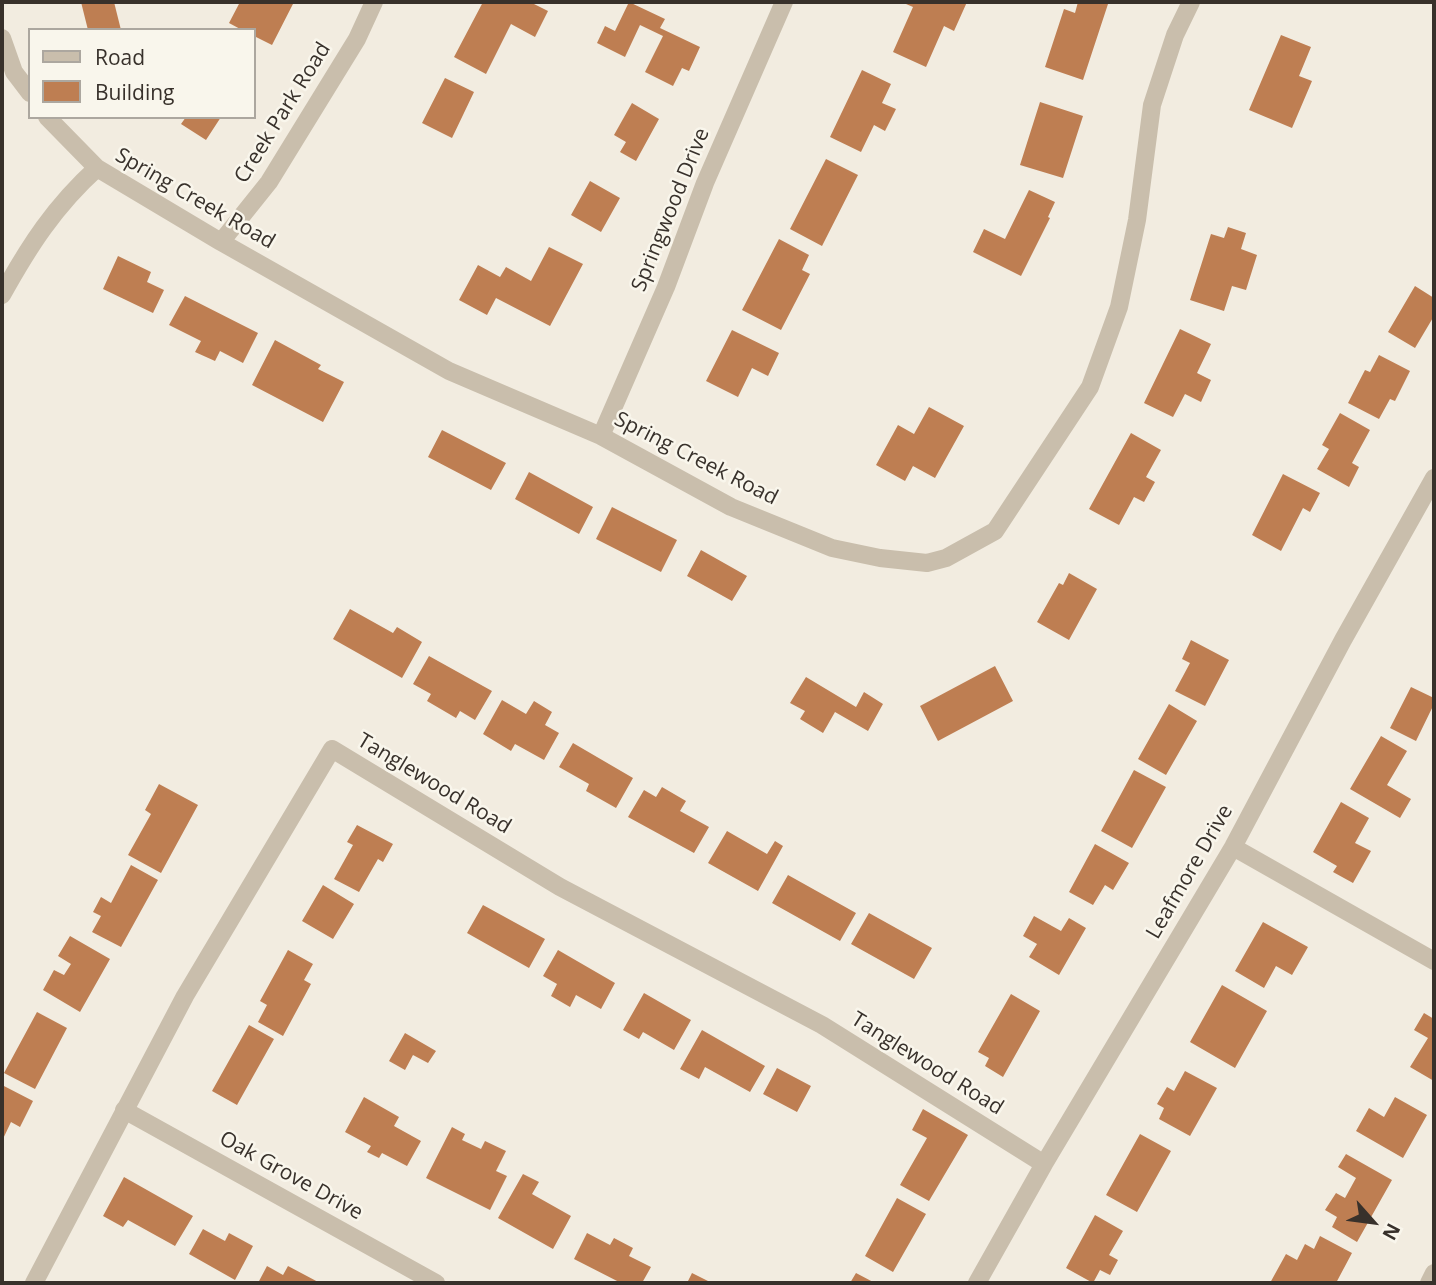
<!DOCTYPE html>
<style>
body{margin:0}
#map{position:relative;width:1436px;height:1285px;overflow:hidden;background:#f2ece0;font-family:"Open Sans",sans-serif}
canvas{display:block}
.frame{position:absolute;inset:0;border:4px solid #38312b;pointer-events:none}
.legend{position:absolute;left:28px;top:28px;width:228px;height:91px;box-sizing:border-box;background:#f9f6ec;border:2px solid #aca79f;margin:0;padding:9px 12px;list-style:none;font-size:21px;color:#38312b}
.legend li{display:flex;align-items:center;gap:14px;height:35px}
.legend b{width:35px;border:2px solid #aca79f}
.north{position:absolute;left:1338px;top:1187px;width:70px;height:70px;-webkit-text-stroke:5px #f9f6ec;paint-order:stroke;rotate:118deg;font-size:19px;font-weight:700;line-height:28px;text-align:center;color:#38312b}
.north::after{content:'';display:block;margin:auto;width:24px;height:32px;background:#38312b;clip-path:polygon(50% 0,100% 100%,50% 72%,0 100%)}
</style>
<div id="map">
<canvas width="1436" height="1285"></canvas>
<div class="frame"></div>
<ul class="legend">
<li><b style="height:9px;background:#c9beac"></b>Road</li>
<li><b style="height:19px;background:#be7e52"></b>Building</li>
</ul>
<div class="north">N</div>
</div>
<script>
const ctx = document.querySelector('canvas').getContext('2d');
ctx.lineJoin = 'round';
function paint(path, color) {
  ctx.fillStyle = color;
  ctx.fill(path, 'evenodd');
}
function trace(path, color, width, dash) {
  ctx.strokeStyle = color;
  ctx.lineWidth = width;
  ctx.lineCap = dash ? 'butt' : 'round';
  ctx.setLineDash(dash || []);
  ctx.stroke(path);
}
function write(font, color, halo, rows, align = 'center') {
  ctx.font = font + ' "Open Sans",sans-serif';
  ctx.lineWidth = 5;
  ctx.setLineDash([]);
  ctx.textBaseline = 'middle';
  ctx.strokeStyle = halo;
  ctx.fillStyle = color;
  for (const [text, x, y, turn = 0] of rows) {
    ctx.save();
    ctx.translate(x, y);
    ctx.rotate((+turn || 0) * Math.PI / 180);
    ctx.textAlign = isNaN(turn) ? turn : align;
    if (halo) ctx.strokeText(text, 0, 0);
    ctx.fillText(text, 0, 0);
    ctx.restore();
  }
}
paint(new Path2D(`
 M81,2H114L121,30H88Z
 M240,2H294L272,45L254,36V30H242L229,23Z
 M483,2H530L548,11L535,37L511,24L486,74L454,57Z
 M629,2L665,19L660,28L700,47L689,71L682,68L673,86L645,72L663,36L640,25L625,57L597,43L605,26L615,31Z
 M906,2H967L954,31L944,26L926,67L893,52L913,7L906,4Z
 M1078,2H1101L1108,4L1083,80L1045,67L1064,9L1075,13Z
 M1281,35L1311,47L1299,76L1312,81L1292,128L1249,110Z
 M862,70L891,84L882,103L896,109L885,131L874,125L861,152L830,137Z
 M445,78L474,92L452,138L422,123Z
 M1040,102L1083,116L1063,178L1020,165Z
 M632,103L659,119L636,161L620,152L626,142L614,135Z
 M186,117H221L206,140L181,124Z
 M826,159L858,175L822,246L790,229Z
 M590,181L620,198L601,232L571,215Z
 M1029,190L1055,202L1048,217L1050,218L1021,276L973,252L984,229L1005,239Z
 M1228,227L1246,233L1241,249L1257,255L1246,290L1232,286L1224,311L1190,300L1211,234L1224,238Z
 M779,239L809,255L802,270L810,274L781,330L742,310Z
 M549,247L583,264L550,326L496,298L487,315L459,300L478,265L500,277L506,267L531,281Z
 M118,256L151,272L147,282L164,290L153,313L103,289Z
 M1415,286L1434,298V316L1415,348L1388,332Z
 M185,296L258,333L243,363L220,351L215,361L195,352L201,341L169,325Z
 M1180,329L1211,344L1197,373L1211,380L1201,402L1185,394L1173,417L1144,403Z
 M732,330L779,353L768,376L752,368L738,397L706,381Z
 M275,340L321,365L318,369L344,382L323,422L252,385Z
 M1379,355L1410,371L1395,401L1390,399L1379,419L1348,403L1365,370L1370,372Z
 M929,407L964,426L935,478L913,466L905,481L876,465L898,425L914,434Z
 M1340,413L1370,430L1352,463L1359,467L1349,487L1317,469L1329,449L1322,445Z
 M442,430L506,463L491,490L428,457Z
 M1131,433L1161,450L1146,477L1155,482L1144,502L1134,497L1119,525L1089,509Z
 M529,472L593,507L579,534L515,499Z
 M1283,474L1320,493L1310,512L1303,508L1281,551L1252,535Z
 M612,507L677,540L661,572L596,539Z
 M701,550L747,576L732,601L687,576Z
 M1069,573L1097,589L1069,640L1037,622L1059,583L1063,585Z
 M350,609L393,633L397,627L422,642L402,678L333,639Z
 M1191,640L1229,660L1205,706L1175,691L1190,663L1182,659Z
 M429,656L492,691L475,720L460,711L456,718L427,701L431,694L413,684Z
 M995,666L1013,701L938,741L920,706Z
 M806,677L856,707L864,692L883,704L868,731L835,712L823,733L800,719L805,711L790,703Z
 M1411,687L1434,698V704L1416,741L1390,728Z
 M502,700L526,714L534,701L552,712L545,725L559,733L544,760L515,744L511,751L483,734Z
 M1169,704L1197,721L1166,775L1138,759Z
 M1381,736L1407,751L1387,785L1411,799L1400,818L1350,789Z
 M573,743L633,778L616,808L586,791L589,784L559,767Z
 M1134,770L1166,787L1132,848L1101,831Z
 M159,784L198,805L161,873L128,855L151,814L145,810Z
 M662,787L686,801L680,811L709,827L694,853L628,817L644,790L656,797Z
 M1341,802L1369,818L1355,843L1371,851L1353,883L1333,872L1337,866L1313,852Z
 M357,825L393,844L383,862L378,859L359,892L334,879L353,845L347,842Z
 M727,831L767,854L775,841L783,846L758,891L708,863Z
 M1095,844L1129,863L1113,890L1105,885L1093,905L1069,892Z
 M131,865L158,880L121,947L92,932L101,916L93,912L101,897L111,903Z
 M788,875L856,913L840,941L772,903Z
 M323,885L354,904L333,939L302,921Z
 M483,905L545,939L529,968L467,933Z
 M869,913L932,948L914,979L851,944Z
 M1034,916L1061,931L1069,918L1086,928L1059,975L1029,957L1037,944L1023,936Z
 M1263,922L1308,947L1292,975L1276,966L1264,988L1235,971Z
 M70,936L110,959L80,1012L43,990L54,970L64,975L71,964L58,956Z
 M288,950L313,964L304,980L311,984L283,1036L258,1022L267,1005L260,1001Z
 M558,950L615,983L601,1009L576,995L570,1007L551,996L557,984L543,976Z
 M1222,985L1267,1011L1235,1068L1190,1042Z
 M644,993L691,1020L674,1050L643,1032L639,1039L623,1030Z
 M1011,994L1040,1011L1003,1077L985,1066L989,1058L978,1052Z
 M37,1012L67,1028L35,1089L4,1073Z
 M1424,1013L1434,1019V1081L1410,1067L1428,1038L1414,1030Z
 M249,1025L274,1039L237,1105L212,1091Z
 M702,1030L765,1066L750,1092L705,1067L699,1079L680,1069Z
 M405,1033L436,1051L428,1063L413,1055L405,1070L389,1061Z
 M777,1068L811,1086L797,1112L763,1094Z
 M1185,1071L1217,1088L1190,1136L1159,1119L1164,1108L1157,1104L1167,1087L1174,1091Z
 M2,1085L33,1101L20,1127L11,1122L2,1141Z
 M364,1097L399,1117L394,1126L421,1141L407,1166L382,1153L379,1158L367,1152L371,1146L345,1132Z
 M1395,1097L1427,1115L1403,1158L1356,1131L1369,1108L1384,1117Z
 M923,1109L968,1135L929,1201L900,1185L927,1138L912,1130Z
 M452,1127L465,1134L462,1140L481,1149L485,1141L506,1151L496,1171L507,1176L490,1210L426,1178Z
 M1140,1134L1171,1151L1137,1212L1106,1195Z
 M1346,1154L1392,1180L1357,1242L1332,1227L1337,1217L1325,1210L1336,1193L1345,1198L1356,1178L1338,1167Z
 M523,1174L539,1182L532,1194L571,1216L553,1249L498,1218Z
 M124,1177L193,1216L175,1246L128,1220L123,1227L103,1216Z
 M897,1198L926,1214L893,1272L865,1256Z
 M1095,1215L1123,1231L1109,1255L1118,1260L1110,1275L1100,1270L1093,1283L1066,1268Z
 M203,1229L225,1241L229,1233L253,1246L235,1280L189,1254Z
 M587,1233L610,1245L614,1238L633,1248L629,1256L651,1267L642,1283H621L574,1259Z
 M1320,1236L1352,1253L1336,1283H1270L1286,1254L1297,1260L1305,1244L1314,1249Z
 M267,1266L283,1275L288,1266L320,1283H258Z
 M692,1273L712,1283H687Z
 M856,1273L875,1283H850Z`), '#be7e52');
trace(new Path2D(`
 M2,38L14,72L30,93
 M47,117L97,168L221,242L449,371L601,436L731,507L832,548L880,558L927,563L946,558L995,531L1090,387L1119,307L1137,220L1152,105L1175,35L1191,2
 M221,242L269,182L357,39L374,2
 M2,295C29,246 55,206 97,168
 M601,436L666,287L705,183L784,2
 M1233,847L1434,961
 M124,1110L436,1283
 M34,1283L185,996L332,749L560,887L822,1025L1044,1164
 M977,1283L1044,1164L1233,847L1343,640L1434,478
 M1429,1283L1434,1273`), '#c9beac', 18);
write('21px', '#38312b', '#f9f6ec', [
 ["Creek Park Road",283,113,-58],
 ["Spring Creek Road",195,199,30],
 ["Springwood Drive",671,210,-68],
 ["Spring Creek Road",696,459,27],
 ["Tanglewood Road",434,784,31],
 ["Leafmore Drive",1190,872,-60],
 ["Tanglewood Road",927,1064,32],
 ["Oak Grove Drive",291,1176,29]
]);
</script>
